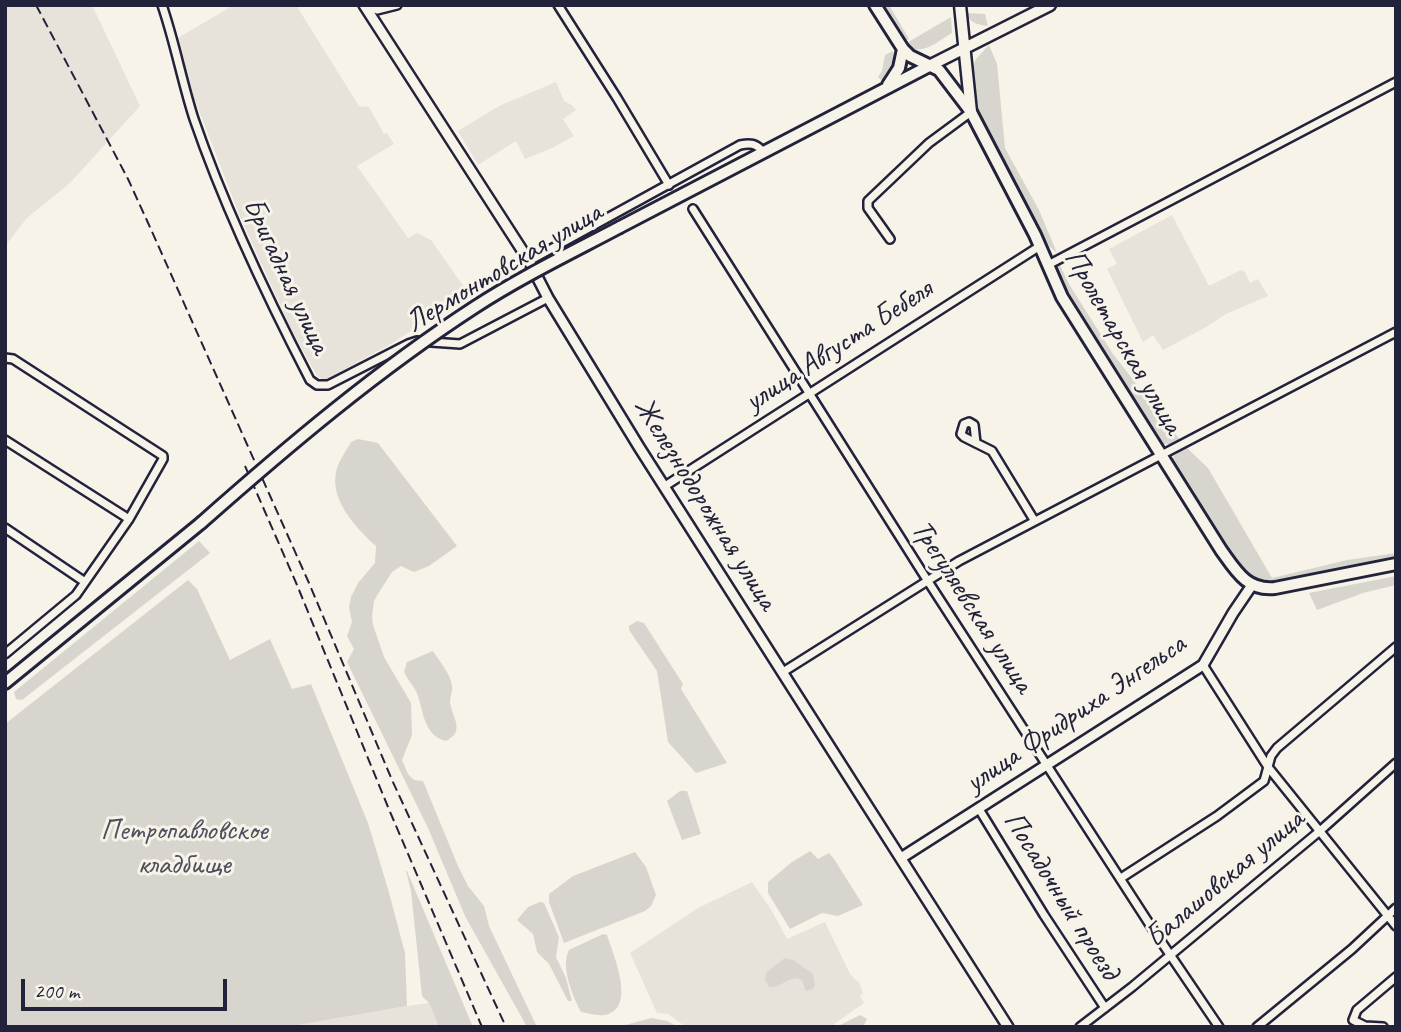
<!DOCTYPE html>
<meta charset="utf-8">
<style>
body{margin:0}
#map{position:relative;width:1401px;height:1032px;overflow:hidden;background:#f7f3e8;font-family:Caveat,sans-serif}
canvas{display:block}
.frame{position:absolute;inset:0;border:7px solid #22223b;pointer-events:none}
.scale{position:absolute;left:21px;top:979px;width:206px;height:32px;box-sizing:border-box;border:4px solid #22223b;border-top:0;padding-left:9px;font-size:21px;line-height:24px;white-space:nowrap;color:#22223b;-webkit-text-stroke:5px #f7f3e8;paint-order:stroke}
</style>
<div id="map">
<canvas width="1401" height="1032"></canvas>
<div class="frame"></div>
<div class="scale">200 m</div>
</div>
<script>
const ctx = document.querySelector('canvas').getContext('2d');
ctx.lineJoin = 'round';
function paint(path, color) {
  ctx.fillStyle = color;
  ctx.fill(path, 'evenodd');
}
function trace(path, color, width, dash) {
  ctx.strokeStyle = color;
  ctx.lineWidth = width;
  ctx.lineCap = dash ? 'butt' : 'round';
  ctx.setLineDash(dash || []);
  ctx.stroke(path);
}
function write(font, color, halo, rows, align = 'center') {
  ctx.font = font + ' Caveat,sans-serif';
  ctx.lineWidth = 6;
  ctx.setLineDash([]);
  ctx.textBaseline = 'middle';
  ctx.strokeStyle = halo;
  ctx.fillStyle = color;
  for (const [text, x, y, turn = 0] of rows) {
    ctx.save();
    ctx.translate(x, y);
    ctx.rotate((+turn || 0) * Math.PI / 180);
    ctx.textAlign = isNaN(turn) ? turn : align;
    if (halo) ctx.strokeText(text, 0, 0);
    ctx.fillText(text, 0, 0);
    ctx.restore();
  }
}
paint(new Path2D(`
 M5,5H92L140,106L70,183L27,218L5,246Z
 M234,5H296L359,106L369,107L384,134L387,133L394,144L357,166L408,238L417,233L431,240L469,294L389,345L325,380L317,376L292,331L241,219L193,95L176,39Z
 M556,82L564,101L572,105L576,110L563,119L574,136L552,148L525,159L516,141L478,165L458,131L499,106Z
 M1172,215L1209,286L1241,270L1245,272L1250,283L1258,279L1268,296L1226,314L1208,326L1163,350L1153,335L1143,342L1107,269L1117,264L1109,249Z
 M752,882L772,911L787,939L825,922L850,974L860,984L863,993L860,996L864,1003L830,1027H686L668,1014L657,1013L630,953L698,908Z
 M429,1003L439,1027H287L407,1006Z`), '#e7e3db');
paint(new Path2D(`
 M880,5H889L909,39L903,42Z
 M966,13L985,14L988,26C979,25 969,23 966,13Z
 M951,17L952,33C937,42 920,58 905,44Z
 M989,45L997,64L1005,148L1039,210L1057,253L1049,246L994,149L973,100L970,72L976,59Z
 M893,51V68L882,81L878,77L882,71L885,55Z
 M1059,263L1069,284L1113,354L1181,441L1174,444H1160L1062,288L1055,268Z
 M358,439L378,443L457,546L429,566L414,572L401,566L392,572L378,594L374,601L372,616L373,625L384,657L411,703L412,735L402,760L408,774L414,780L423,781L458,866L468,886L484,906L489,926L537,1027H527L465,916L428,828L347,662L354,649L347,636L352,622L349,608L351,597L358,583L375,563L376,546C357,529 330,501 336,472C338,462 346,451 351,442Z
 M1186,447L1208,468L1272,578L1347,560L1396,553V556L1270,582L1252,578L1240,569L1172,461L1174,456Z
 M199,541L210,553L22,700L16,699L14,692Z
 M1396,576V585L1363,593L1317,610L1309,593Z
 M188,580L197,589L230,660L270,639L292,689L311,684L368,823L388,889L405,953L407,1006L287,1027H5V724Z
 M637,621L644,623L683,684L681,689L727,763L696,773L668,742L657,671L629,630V626Z
 M433,651C439,661 451,674 452,686C453,691 450,697 450,702C452,718 466,731 446,741C422,735 424,709 416,691C413,685 407,679 404,672L407,662Z
 M680,791H687L701,834L682,840L667,801Z
 M810,851L818,859L829,853L834,859L863,905L838,916L822,913L790,929L768,893V882L792,862Z
 M635,852L646,867L656,895L651,906L645,911L564,943L549,902V894L573,876Z
 M406,871H407L473,1027H439L429,1003L422,996L411,891Z
 M540,902L544,903L559,937L556,957L566,978L572,1001H568L549,964L537,952L533,934L517,920L528,907Z
 M603,934L607,935C613,954 638,1010 604,1015C597,1016 588,1013 581,1012C573,997 560,966 569,950Z
 M785,958L793,960L813,974L815,985L813,989L806,991L802,980C788,973 783,989 769,987L765,980L766,973Z
 M860,1015L867,1019L863,1027H836Z
 M651,1018L667,1021L678,1027H618Z`), '#d8d5cf');
const minor = new Path2D(`
 M162,5C175,43 182,82 194,119C225,209 266,295 310,380L317,385H328L408,344L417,341L460,344L548,298
 M558,5L617,98L669,185
 M365,6L377,10L397,5
 M693,209L922,572L1152,928L1219,1027
 M890,239L868,208V201L929,143L971,112
 M529,261L740,145C750,143 756,143 763,152
 M1048,265L1396,82
 M5,358L13,359L163,456V459L129,519L76,595L5,654
 M5,440L129,519
 M976,443L974,425L969,422L964,424L961,434L964,437L992,451L1034,520
 M665,486L1040,246
 M5,528L85,582
 M1203,665L1268,767L1396,926
 M783,672L959,561L1396,332
 M979,809L1044,915L1105,1008
 M1121,878L1217,816L1264,781L1271,756L1277,748L1396,647
 M1080,1027L1132,987L1321,830L1396,763
 M1257,1027L1352,949L1396,908
 M1383,1027L1365,1026L1353,1020L1357,1010L1396,977`);
const tertiary = new Path2D(`
 M364,5L529,261L548,298L639,447L1008,1027
 M901,858L1203,665L1233,613L1252,585`);
const secondary = new Path2D(`
 M960,5L971,112
 M931,65L1050,5`);
const primary = new Path2D(`
 M875,5L903,49L910,56L939,70L971,112L1035,235L1062,297L1221,550C1236,571 1247,591 1275,588L1396,564
 M888,85L899,68L903,49
 M620,227L931,65
 M5,683L201,523`);
trace(minor, '#22223b', 12);
trace(tertiary, '#22223b', 14);
trace(secondary, '#22223b', 15);
trace(primary, '#22223b', 16);
trace(minor, '#f7f3e8', 7);
trace(tertiary, '#f7f3e8', 9);
trace(secondary, '#f7f3e8', 10);
trace(primary, '#f7f3e8', 10);
trace(new Path2D(`
 M36,5L128,179L149,225L309,583L392,780L506,1027
 M245,466L297,585L388,807L482,1027`), '#22223b', 2, [10, 5]);
const primaryBridge = new Path2D(`
 M201,523C288,446 378,370 475,307C521,277 571,253 620,227`);
trace(primaryBridge, '#22223b', 16, []);
trace(primaryBridge, '#f7f3e8', 10);
write('30px', '#22223b', '#f7f3e8', [
 ["Лермонтовская улица",504,268,-31],
 ["Бригадная улица",286,276,65],
 ["Пролетарская улица",1123,342,60],
 ["улица Августа Бебеля",839,346,-33],
 ["Железнодорожная улица",705,504,58],
 ["Трегуляевская улица",972,607,57],
 ["улица Фридриха Энгельса",1076,714,-34],
 ["Балашовская улица",1225,879,-40],
 ["Посадочный проезд",1061,896,58]
]);
write('30px', '#504f60', '#f7f3e8', [
 ["Петропавловское",184,831],
 ["кладбище",184,865]
]);
</script>
